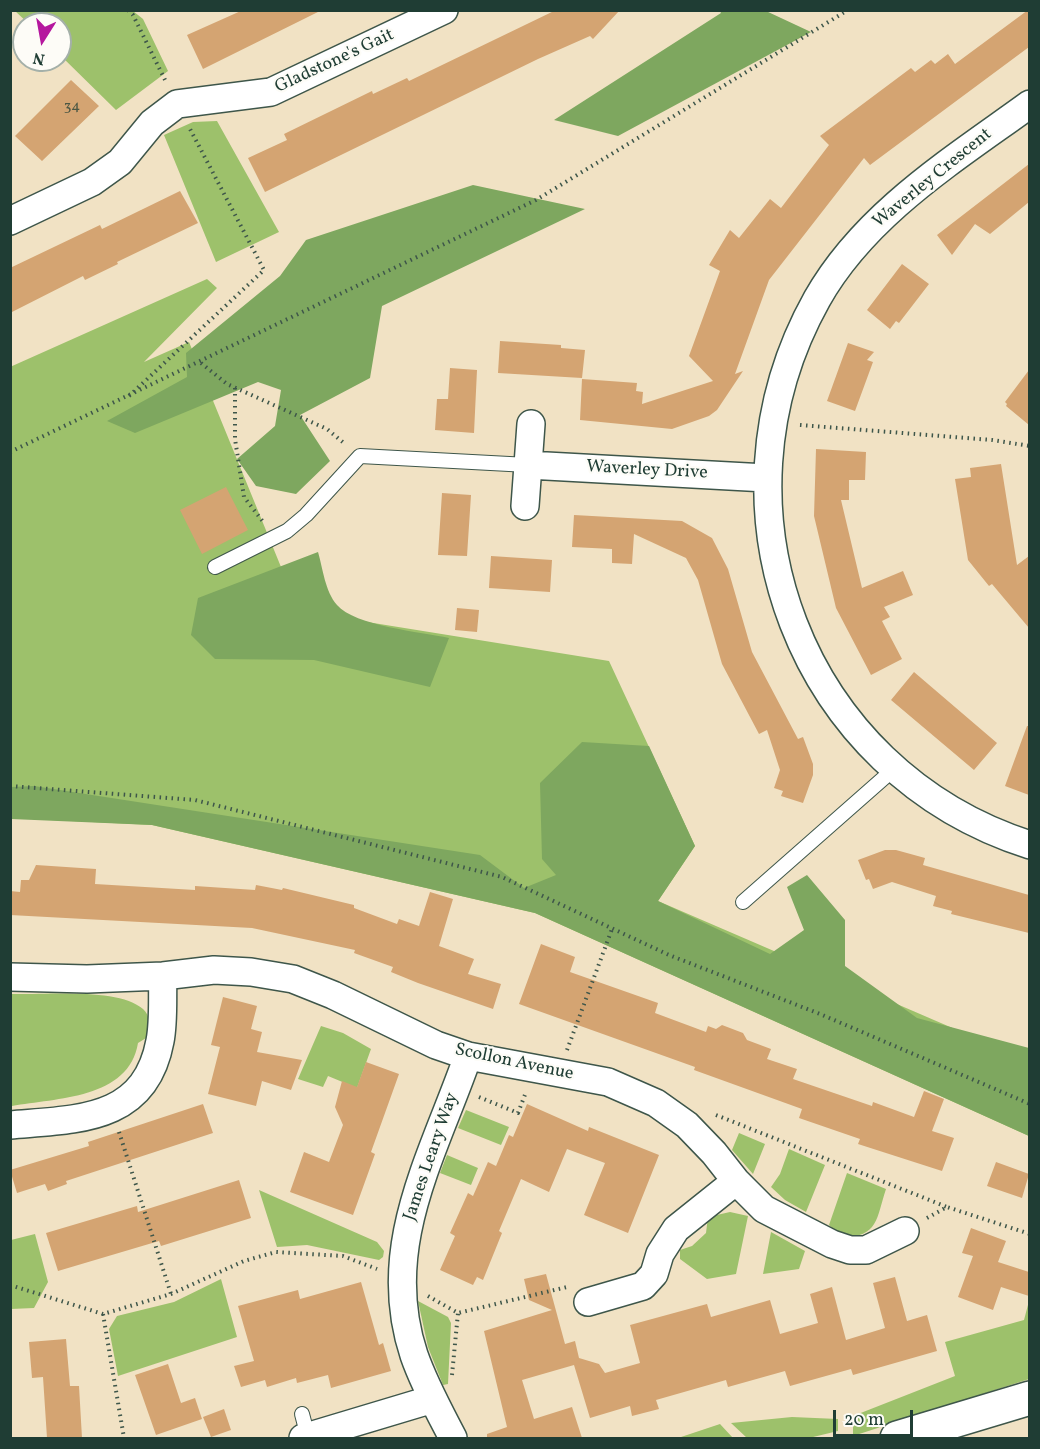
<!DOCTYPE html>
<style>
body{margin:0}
#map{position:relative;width:1040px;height:1449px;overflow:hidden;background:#f1e2c4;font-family:Vollkorn,serif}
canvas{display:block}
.frame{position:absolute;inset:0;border:12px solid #1f3d34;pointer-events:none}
.north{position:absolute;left:12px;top:12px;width:60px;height:60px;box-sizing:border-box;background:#fdfcf7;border:2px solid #a4b0a9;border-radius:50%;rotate:191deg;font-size:16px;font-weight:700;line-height:24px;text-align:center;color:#1f3d34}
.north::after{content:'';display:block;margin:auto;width:21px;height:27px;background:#b5179e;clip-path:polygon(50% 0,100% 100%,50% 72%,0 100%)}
.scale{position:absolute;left:833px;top:1410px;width:80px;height:27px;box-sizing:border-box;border:3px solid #1f3d34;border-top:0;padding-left:8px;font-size:18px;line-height:21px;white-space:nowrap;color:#1f3d34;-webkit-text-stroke:4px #fdfcf7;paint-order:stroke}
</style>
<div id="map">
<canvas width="1040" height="1449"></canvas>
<div class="frame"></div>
<div class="north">N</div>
<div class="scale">20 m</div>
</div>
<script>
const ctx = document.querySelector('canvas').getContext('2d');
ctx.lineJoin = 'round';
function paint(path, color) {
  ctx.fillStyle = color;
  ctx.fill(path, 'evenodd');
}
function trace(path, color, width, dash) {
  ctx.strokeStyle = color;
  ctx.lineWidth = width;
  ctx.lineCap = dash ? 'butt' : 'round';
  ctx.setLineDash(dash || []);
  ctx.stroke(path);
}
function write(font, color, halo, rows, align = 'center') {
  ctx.font = font + ' Vollkorn,serif';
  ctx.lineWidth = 4.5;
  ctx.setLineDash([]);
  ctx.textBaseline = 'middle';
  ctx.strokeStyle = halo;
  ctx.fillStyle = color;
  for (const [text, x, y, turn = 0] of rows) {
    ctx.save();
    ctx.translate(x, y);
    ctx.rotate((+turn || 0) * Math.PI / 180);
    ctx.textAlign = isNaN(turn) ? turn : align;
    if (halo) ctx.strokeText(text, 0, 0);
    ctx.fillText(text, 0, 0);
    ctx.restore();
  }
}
paint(new Path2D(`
 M15,11H133L143,19L168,71L116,110L60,55V24H29Z
 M217,121L279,232L216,262L164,135L193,122Z
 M207,279L217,288L144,362L189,342L299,611L609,661L695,846L658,901L1029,1061V1136L535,913L152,825L11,818L10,367Z
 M11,994C42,995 119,987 143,1009C150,1015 150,1026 151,1035L138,1043C129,1099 56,1098 12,1106L11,1111Z
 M321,1026L343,1033L371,1049L357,1088L328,1076L323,1087L298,1079Z
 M466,1110L509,1127L501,1145L458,1128Z
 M739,1133L765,1144L753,1174L732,1150Z
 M789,1149L825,1165L806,1212L785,1200L771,1187L780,1174Z
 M447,1155L478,1168L471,1185L440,1173Z
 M847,1173L886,1189C876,1219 879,1236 842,1238L829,1225Z
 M259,1190L377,1242L384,1251L383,1257L379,1260L307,1245L277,1247Z
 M730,1212L748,1216L736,1274L707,1279L680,1259V1250L692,1246L706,1233L708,1217Z
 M771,1232L805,1251L799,1269L763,1274Z
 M35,1234L48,1282L34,1308L11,1309V1240Z
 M221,1279L237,1337L118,1376L109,1329L117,1316L174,1302Z
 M418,1301L448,1317L451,1323L448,1384L443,1385L428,1347Z
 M1029,1301V1379L853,1436V1416L955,1376L945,1342L1024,1320Z
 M792,1417L838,1419V1431L809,1438H747L731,1423Z
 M720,1424L733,1438H678Z`), '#9dc16b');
paint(new Path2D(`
 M720,11H766L811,32L618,136L554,120L721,13Z
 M473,185L585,209L382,306L370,378L300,415L330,461L296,494L256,486L237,459L275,426L281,390L258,382L135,433L107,421L187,377L186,353L280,276L306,240Z
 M318,552C323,569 325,591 337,605C355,626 421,632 449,638L430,687L314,660L215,659L191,635L198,598Z
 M582,742L649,746L695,846L658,901L770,954L804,930L787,887L807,875L845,920V966L917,1018L1029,1048V1136L535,913L152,825L11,819V787L34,786L480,855L524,888L556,875L542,859L540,783Z`), '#7ea75f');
paint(new Path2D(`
 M243,10H322L203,69L187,35Z
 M556,10H620L593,39L590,36L538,59L265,192L248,158L287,140L284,134L372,91L373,94L407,78L409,81Z
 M1028,10L1029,47L870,165L864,158L769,280L735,374L743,371L717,410L709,416L672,429L580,420L582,379L637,383L636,391L643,392L642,404L713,381L689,356L720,271L709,265L730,230L739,238L770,199L781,208L829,145L820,136L911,68L915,72L931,60L935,64L948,54L955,64Z
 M71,80L99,106L42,161L15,136Z
 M1029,164V202L990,234L975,224L952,255L937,235Z
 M180,191L198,223L117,262L118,264L85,280L83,276L10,313V268L100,225L102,229Z
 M902,264L929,284L899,323L896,321L890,329L867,310Z
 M500,341L561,345V348L585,350L582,378L498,373Z
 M848,343L874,352L867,360L873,362L855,411L827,401Z
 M450,368L477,370L474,433L435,430L437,399H448Z
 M1029,370V425L1006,406L1007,404L1005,402Z
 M816,449L866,452L865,480H849V500H841L862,588L903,571L913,595L884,607L890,617L882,621L902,659L871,675L836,608L814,516Z
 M1001,464L1017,565L1029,556V628L992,584L989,586L968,560L955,479L971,477L970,468Z
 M226,487L248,530L202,554L180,510Z
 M442,493L471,495L467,556L438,555Z
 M574,515L682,521L712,538L728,569L752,652L798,739L803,737L813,764V775L803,803L781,796L783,791L774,788L780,770L767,730L759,734L722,664L698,580L686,558L634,534L632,564L612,563V549L572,547Z
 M491,556L552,560L550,592L489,588Z
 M457,608L479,610L477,632L455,630Z
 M914,672L997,743L974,770L891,700Z
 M1027,726H1029V795L1005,786Z
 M885,850H896L925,858L923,865L1029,895V933L951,914L952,911L933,906L936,896L892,882L873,889L869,879L866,880L858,860Z
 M36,865L96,869L95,884L195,890V886L255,890L256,885L282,890L283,888L354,905V908L397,924L399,919L419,926L430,892L453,899L439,946L474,959L468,974L501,984L493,1009L418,983L391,972L393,967L354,953L355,950L252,928L10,915V891L20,892L21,880H29Z
 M541,944L575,957L570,972L658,1003L655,1013L706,1032L708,1026L716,1029L722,1025L743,1033L747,1040L771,1049L767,1059L797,1069L793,1079L872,1106L873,1102L914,1117L924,1091L944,1099L932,1131L954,1138L942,1171L858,1144L860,1139L799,1118L802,1109L694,1070L695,1067L519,1004Z
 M223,997L257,1006L251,1029L262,1032L257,1052L302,1060L291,1090L262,1081L256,1106L208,1094L220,1047L211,1045Z
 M366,1062L399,1074L371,1152L375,1154L353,1215L290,1192L304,1152L329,1162L343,1125L335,1107L342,1081L357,1087Z
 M203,1104L213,1133L66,1181L67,1184L48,1191L45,1184L17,1193L10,1170L89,1146L88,1142Z
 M527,1104L588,1131L589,1127L659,1155L628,1233L584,1215L605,1163L567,1149L549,1192L521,1179L499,1231L502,1233L483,1280L477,1277L473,1285L440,1270L455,1236L450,1233L468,1193L473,1196L488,1162L496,1166L509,1135L513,1137Z
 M996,1162L1029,1174L1022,1198L987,1186Z
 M239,1180L251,1218L161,1246L159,1241L58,1271L46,1233L137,1206L138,1212Z
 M971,1228L1006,1241L998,1262L1029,1272V1296L1001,1287L993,1310L958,1297L973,1256L962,1253Z
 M546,1274L565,1344L575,1341L579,1358L599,1364L605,1373L640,1363L630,1325L707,1304L711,1317L770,1300L780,1334L818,1323L810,1294L832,1287L846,1340L885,1328L873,1283L895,1277L907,1321L927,1315L937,1351L853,1375L851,1369L790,1386L785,1371L728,1387L726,1380L656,1400L659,1409L632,1416L630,1406L590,1418L574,1365L522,1380L534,1419L572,1407L582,1438H487V1434L507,1427L484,1331L552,1310L529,1300L524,1279Z
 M361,1282L379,1345L383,1343L391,1371L331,1388L328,1375L297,1383L296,1378L267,1387L265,1380L241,1387L234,1366L254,1361L238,1306L298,1290L300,1299Z
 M66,1339L70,1386H79L82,1438H47L43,1377L32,1378L29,1342Z
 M168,1364L181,1403L195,1398L202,1419L156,1435L135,1375Z
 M224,1409L231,1430L211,1437L203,1417Z`), '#d4a472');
const lane = new Path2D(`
 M215,567L287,531L306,515L360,456L528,465
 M743,902L894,769
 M302,1414L308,1437`);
const street = new Path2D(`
 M1030,104C953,160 865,214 817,299C700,508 800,772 1030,845
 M10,221L92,182L120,162L152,123L177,104L271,92L444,10
 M528,465L766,478
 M525,506L531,424
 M10,977L87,979L163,976L214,970L251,972L293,979L333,995L436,1045L468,1056L608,1082L656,1103L687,1125L714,1153L736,1181L764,1209L832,1244L850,1250H866L905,1231
 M10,1125C77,1119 145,1122 160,1041C164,1021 162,997 163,976
 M588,1302L643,1286L654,1274L660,1254L676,1229L736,1181
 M303,1438L433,1399
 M453,1438C439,1411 424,1384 414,1355C378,1247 433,1156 468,1056`);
const primary = new Path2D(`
 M897,1438L1030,1398`);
trace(lane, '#3e564a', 16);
trace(street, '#3e564a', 30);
trace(primary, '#3e564a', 36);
trace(new Path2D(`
 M128,10L133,15L166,82
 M201,363L227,384L327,429L345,444
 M235,388V439L244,497L264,523
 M129,396L264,270L190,129
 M800,425L992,440L1030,446
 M10,452L536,200L848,10
 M10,786L195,800L502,877L669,955L820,1014L1030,1104
 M567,1050L612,929
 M479,1097L518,1113L526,1092
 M716,1115L947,1207
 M119,1132L171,1294
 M927,1218L947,1207L1030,1234
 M10,1285L103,1314L171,1294L244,1261L276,1252L343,1256L377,1269
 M428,1296L458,1313L567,1287
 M103,1314L124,1438
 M452,1375L458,1313`), '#3e564a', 4, [1.5, 4.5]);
trace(lane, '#fff', 14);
trace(street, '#fff', 27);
trace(primary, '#fff', 33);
write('15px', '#4c5744', null, [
 ["34",72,107]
]);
write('18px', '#1f3d34', '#fdfcf7', [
 ["Gladstone's Gait",335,62,-25],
 ["Waverley Crescent",933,179,-39],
 ["Waverley Drive",647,471,3],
 ["Scollon Avenue",514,1063,12],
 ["James Leary Way",432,1157,-71]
]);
</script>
